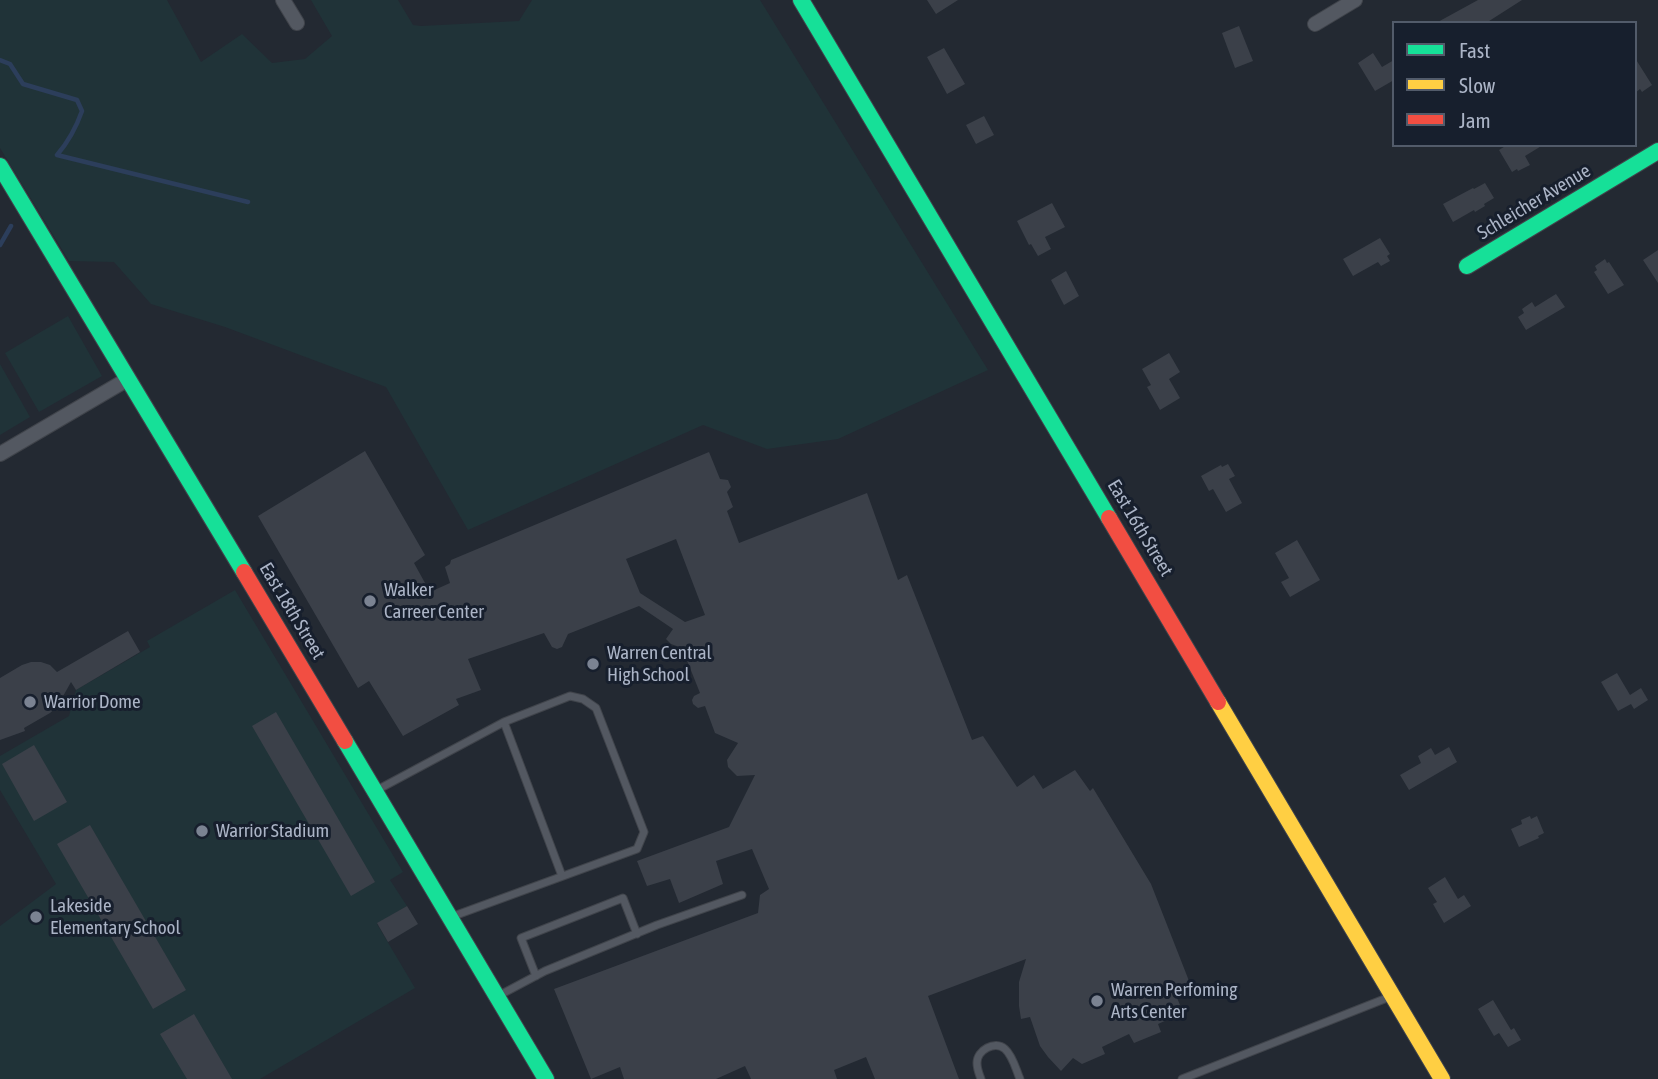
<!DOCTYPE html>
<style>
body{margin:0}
#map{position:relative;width:1658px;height:1079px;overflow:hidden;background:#232932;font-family:"Asap Condensed",sans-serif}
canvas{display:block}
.legend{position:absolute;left:1392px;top:21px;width:245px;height:126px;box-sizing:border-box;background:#171f2d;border:2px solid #525b6a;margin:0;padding:9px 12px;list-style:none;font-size:21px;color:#abb4c6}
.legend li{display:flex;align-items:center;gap:14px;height:35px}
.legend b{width:35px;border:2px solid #525b6a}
</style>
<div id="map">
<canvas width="1658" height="1079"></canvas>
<ul class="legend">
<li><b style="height:9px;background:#16e098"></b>Fast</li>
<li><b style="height:9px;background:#ffcf43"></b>Slow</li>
<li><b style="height:9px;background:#f24e42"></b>Jam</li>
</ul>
</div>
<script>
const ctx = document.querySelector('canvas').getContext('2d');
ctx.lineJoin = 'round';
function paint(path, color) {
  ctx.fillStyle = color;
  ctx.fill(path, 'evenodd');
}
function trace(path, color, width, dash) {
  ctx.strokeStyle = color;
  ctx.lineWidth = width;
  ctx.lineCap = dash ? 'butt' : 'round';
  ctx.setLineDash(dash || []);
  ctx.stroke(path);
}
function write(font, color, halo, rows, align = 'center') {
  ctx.font = font + ' "Asap Condensed",sans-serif';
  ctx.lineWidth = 6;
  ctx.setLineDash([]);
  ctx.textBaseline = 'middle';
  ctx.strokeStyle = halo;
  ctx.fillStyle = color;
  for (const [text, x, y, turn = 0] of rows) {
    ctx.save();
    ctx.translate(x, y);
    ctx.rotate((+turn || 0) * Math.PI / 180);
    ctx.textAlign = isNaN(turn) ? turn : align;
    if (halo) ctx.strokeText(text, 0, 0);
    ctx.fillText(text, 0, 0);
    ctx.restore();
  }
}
paint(new Path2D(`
 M0,0H167L201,62L242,34L272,63L305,59L332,36L311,0H398L413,25L421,26L519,21L532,0H760L988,370L838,439L767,449L703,425L468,530L386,387L225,327L151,304L114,262L69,261L0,148Z
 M68,316L102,376L39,412L5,353Z
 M0,364L30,417L0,435Z
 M235,590L403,872L390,880L407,906L377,924L415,988L260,1079H0V926L56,884L0,790V756L69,716L76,690L150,647L147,641Z`), '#203338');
trace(new Path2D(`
 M0,60L10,64L23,84L77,100L82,111C76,128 69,141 57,155L248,202
 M0,245L11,226`), '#2c3e5b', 4.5);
paint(new Path2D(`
 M927,0H958L936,14Z
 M1478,0H1522L1486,23H1436Z
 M1239,26L1253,61L1235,68L1222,33Z
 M944,48L965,84L947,94L927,57Z
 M1373,53L1382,67L1394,60V80L1375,91L1358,63Z
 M1635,58L1652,85L1642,92L1640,89L1635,93Z
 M984,116L994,135L976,144L966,125Z
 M1507,145H1543L1525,156L1530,165L1518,171L1517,169L1512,172L1499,150Z
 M1485,183L1494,198L1484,204L1485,206L1475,212L1474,210L1453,222L1443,204L1473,188L1474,189Z
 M1052,203L1065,227L1045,237L1051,249L1038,256L1031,244L1029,245L1017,221Z
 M1380,238L1390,254L1387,256L1390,261L1381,266L1378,262L1353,276L1343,259Z
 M1658,250V283L1643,260Z
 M1605,259L1607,263L1609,262L1624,285L1608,294L1594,272L1597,270L1595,266Z
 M1066,271L1079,296L1064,305L1051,280Z
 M1556,294L1565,307L1526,330L1518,317L1524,313L1522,309L1532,302L1535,307Z
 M1169,353L1180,372L1169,379L1180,398L1160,410L1147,387L1151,385L1142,369Z
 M365,451L425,555L414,563L430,592L450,583L445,567L450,564L451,560L709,452L720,479L728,480L731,487L727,492L733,507L727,511L739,543L867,493L898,580L907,575L972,740L983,736L1017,787L1034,775L1043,789L1075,770L1090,791L1093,788L1151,884L1191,986L1175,993L1180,1005L1164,1011L1167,1020L1158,1024L1161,1032L1134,1043L1129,1034L1102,1047L1105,1054L1082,1064L1073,1058L1061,1071L1048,1057L1040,1046L1030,1017L1021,1019L1019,1006V982L1026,959L928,996L959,1079H875L866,1057L834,1070L837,1079H751L745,1066L716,1079H624L620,1067L591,1079L554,989L758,913L760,895L769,889L752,849L716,861L723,884L679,903L670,879L647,886L637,861L729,827L755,775L737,776L728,767L727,760L738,743L715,733L705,706L698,708L693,704L692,700L694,696L700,693L682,648L671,644L666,639L673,629L639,606L568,634L562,647L557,649L552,647L544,633L468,659L481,690L456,699L459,705L403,736L369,681L358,688L258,516ZM676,539L705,615L685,622L640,593L626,559Z
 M1228,464L1235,476L1229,479L1242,503L1226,512L1213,489L1209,491L1201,476L1221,465L1222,467Z
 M1297,540L1320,580L1290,597L1281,582L1289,578L1275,553Z
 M128,631L140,652L76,690L71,682L57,707L50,713L24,728L25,731L0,740V678L22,665L31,662H41L50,665L57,672Z
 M1617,673L1630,695L1641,688L1648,700L1634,709L1631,704L1618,711L1601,682Z
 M276,712L375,882L351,896L252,726Z
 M34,745L67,802L34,821L2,764Z
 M1449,747L1457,762L1409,790L1400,775L1421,763L1418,756L1431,748L1435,755Z
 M1530,816L1531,819L1537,816L1544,833L1538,836L1539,838L1519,847L1511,829L1522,824L1521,820Z
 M90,825L186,990L153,1009L57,844Z
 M1445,877L1458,899L1464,895L1471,906L1444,923L1433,904L1437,902L1428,888Z
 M407,906L418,924L388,942L377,923Z
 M1493,1000L1511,1030L1514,1028L1521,1040L1508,1047L1499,1033L1494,1036L1478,1009Z
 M194,1014L232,1079H187L160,1034Z`), '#3b4049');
const lane = new Path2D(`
 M504,722L562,876
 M377,790L504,722L570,696L583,699L596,708L644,832L637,849L451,917
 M536,976L521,938L623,898L637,934
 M498,996L545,971L657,925L742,895
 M981,1079C979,1074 977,1068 977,1063C977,1050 995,1040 1005,1049C1013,1056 1016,1070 1020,1079
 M1182,1079L1392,996`);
const street = new Path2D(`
 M283,0L297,23
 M1315,24L1355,0
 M0,454L128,379`);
const fast = new Path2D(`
 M801,0L1109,518
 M0,166L244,572
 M1467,266L1658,151
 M345,741L546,1079`);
const slow = new Path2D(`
 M1218,702L1442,1079`);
const jam = new Path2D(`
 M1109,518L1218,702
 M244,572L345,741`);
trace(lane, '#40444b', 9);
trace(street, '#40444b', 16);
trace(fast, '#40444b', 18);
trace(slow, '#40444b', 18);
trace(jam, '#40444b', 18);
trace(lane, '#535861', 7);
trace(street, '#535861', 14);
trace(fast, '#16e098', 16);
trace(slow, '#ffcf43', 16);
trace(jam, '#f24e42', 16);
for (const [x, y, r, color] of [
 [370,601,7,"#7b8392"],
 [593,664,7,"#7b8392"],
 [30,702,7,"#7b8392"],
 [202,831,7,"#7b8392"],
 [36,917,7,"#7b8392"],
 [1097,1001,7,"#7b8392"]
]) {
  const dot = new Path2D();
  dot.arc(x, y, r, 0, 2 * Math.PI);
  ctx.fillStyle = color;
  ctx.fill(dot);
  trace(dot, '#171f2d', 2.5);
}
write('19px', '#abb4c6', '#171f2d', [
 ["Schleicher Avenue",1534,202,-31],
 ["East 16th Street",1140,528,59],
 ["East 18th Street",292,611,59]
]);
write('19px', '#abb4c6', '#171f2d', [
 ["Walker",384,590],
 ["Carreer Center",384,612],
 ["Warren Central",607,653],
 ["High School",607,675],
 ["Warrior Dome",44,702],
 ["Warrior Stadium",216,831],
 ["Lakeside",50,906],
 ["Elementary School",50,928],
 ["Warren Perfoming",1111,990],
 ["Arts Center",1111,1012]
], 'left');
</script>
